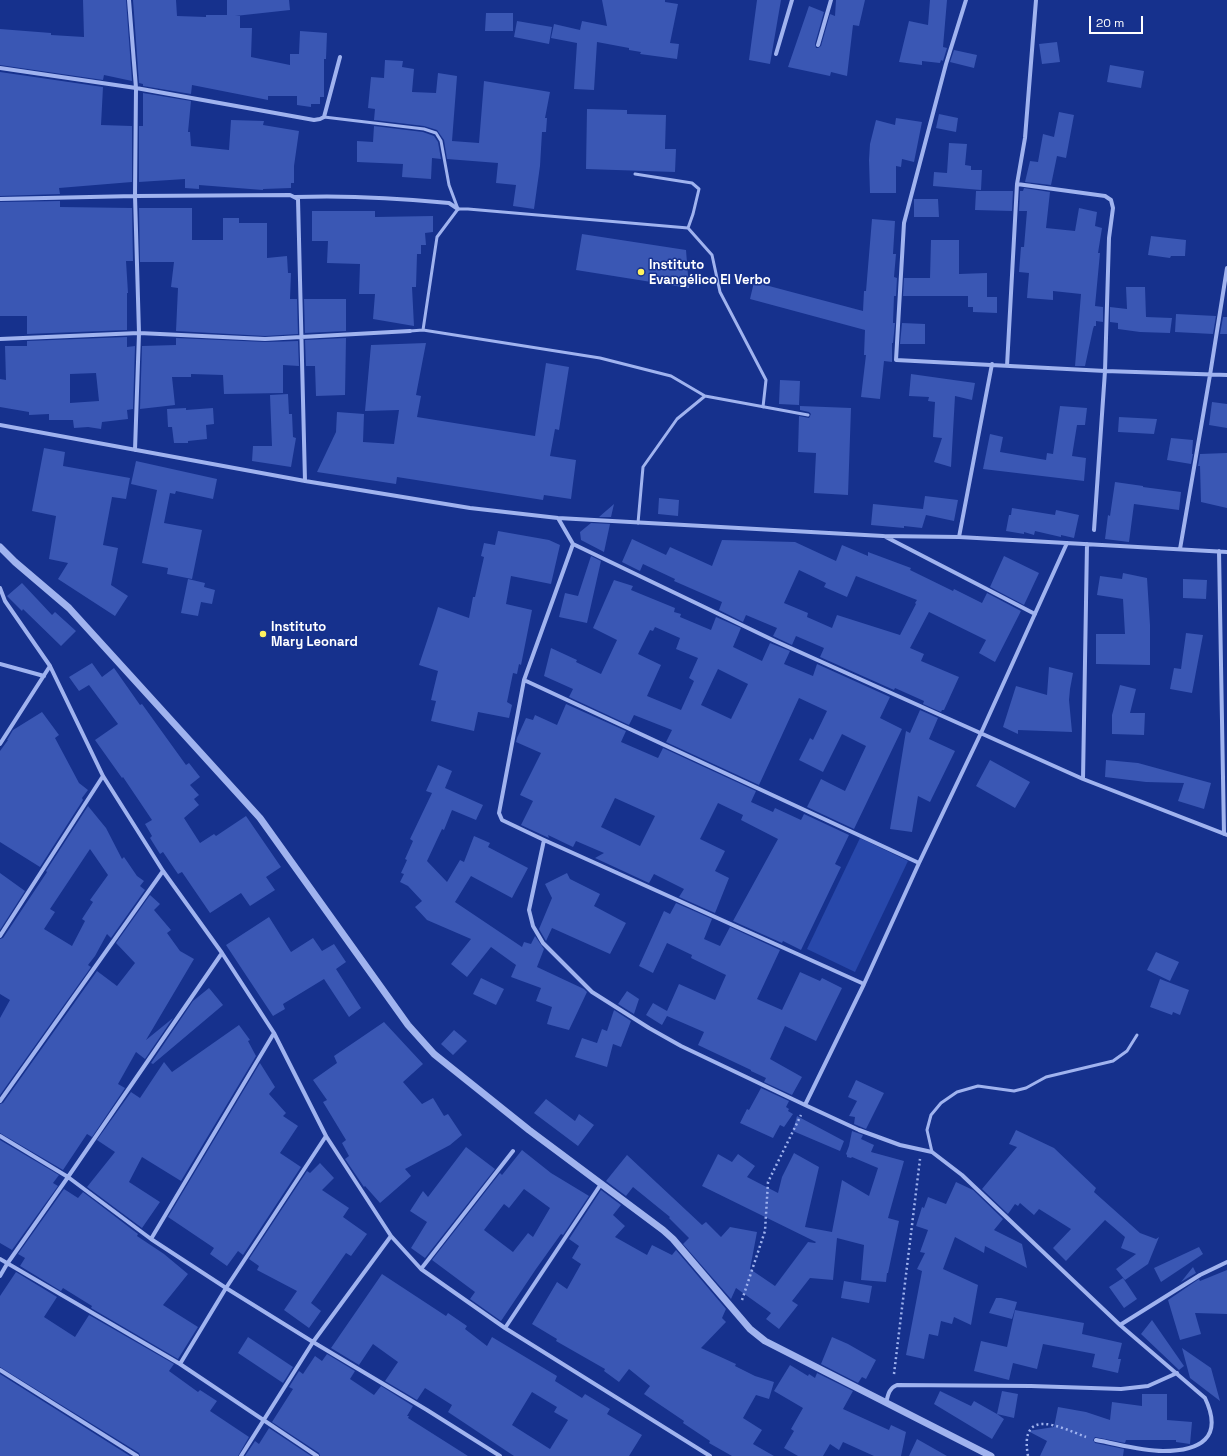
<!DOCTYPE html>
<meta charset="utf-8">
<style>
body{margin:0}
#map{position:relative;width:1227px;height:1456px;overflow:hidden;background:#16318d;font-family:"Space Grotesk",sans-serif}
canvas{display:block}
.scale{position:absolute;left:1089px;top:16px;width:54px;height:18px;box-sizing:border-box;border:2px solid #fff;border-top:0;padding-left:5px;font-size:12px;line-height:14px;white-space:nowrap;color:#fff;-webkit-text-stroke:3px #16318d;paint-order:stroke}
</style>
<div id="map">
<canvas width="1227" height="1456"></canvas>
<div class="scale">20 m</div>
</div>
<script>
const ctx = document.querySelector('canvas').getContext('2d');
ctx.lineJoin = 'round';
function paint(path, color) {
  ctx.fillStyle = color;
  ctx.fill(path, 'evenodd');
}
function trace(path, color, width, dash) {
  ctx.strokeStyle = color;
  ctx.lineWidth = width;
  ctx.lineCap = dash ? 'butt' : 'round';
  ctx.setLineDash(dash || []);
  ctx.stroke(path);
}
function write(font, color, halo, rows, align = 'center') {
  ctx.font = font + ' "Space Grotesk",sans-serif';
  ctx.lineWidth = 3;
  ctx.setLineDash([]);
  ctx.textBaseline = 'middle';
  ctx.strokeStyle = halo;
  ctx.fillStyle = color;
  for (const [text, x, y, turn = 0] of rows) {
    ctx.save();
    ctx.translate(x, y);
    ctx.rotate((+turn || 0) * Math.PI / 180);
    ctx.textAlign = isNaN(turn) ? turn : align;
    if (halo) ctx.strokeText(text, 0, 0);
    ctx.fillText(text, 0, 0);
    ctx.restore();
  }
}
paint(new Path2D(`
 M860,838L908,861L855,972L807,949Z`), '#2848ab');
paint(new Path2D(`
 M83,0H126L132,81L104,75L103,80L0,65V29L51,33V35L84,37Z
 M133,0H176L177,16L206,17V15H227V0H289L290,10L235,16H240V28H252L251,57L290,65V54H299L300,31L327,33L326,59H324V97H320V104H311V107L297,105V96H268V100L192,85L191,94L143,86V84L139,83Z
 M602,0H665V2L678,4L670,43L679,44L677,59L640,54L641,52L629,50V48L597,42L594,90L574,89L577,43L551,38L554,24L580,30L582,21L607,26Z
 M757,0H781L770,64L749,60Z
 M836,0H865L859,26L853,25L847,76L831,72L830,76L788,67L809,6L824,12L815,44L816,48H818L821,46L830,14L835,16Z
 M930,0H947L943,47L947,48L943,61L941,60L940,63L922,61V65L899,62L909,21L928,25Z
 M486,13H513V31H485Z
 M517,21L552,27L549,44L514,37Z
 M1057,42L1060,62L1042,64L1039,44Z
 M954,50L977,55L974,68L950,62Z
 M385,60L403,61L402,67L414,69L412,92L436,93L438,73L457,76L452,141L479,143L484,81L550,92L545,118H547L546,132H542L540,166L534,209L513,206L516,185L496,183L498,163L447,159L444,140L437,130L424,126L374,120L375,109L368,108L371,77L384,78Z
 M1110,65L1144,71L1141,88L1107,82Z
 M0,72L103,87L101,125L132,126V182L59,188L60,194L0,196Z
 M143,93L191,101L188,132H190L191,146L229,150L231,120L264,121L263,125L299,131L294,166V183H291V188L263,189V190L199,185V189L185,188V179L139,182V126H143Z
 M587,109L627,110V114L666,115L665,149H676L675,172L586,169Z
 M1059,112L1074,115L1066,158L1057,156L1051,185L1025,182L1030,161L1038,162L1043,134L1054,137Z
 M939,114L958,118L956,132L936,128Z
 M896,118L922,122L914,162L902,159L901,167L896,166V193H870L869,160L870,144L876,120L895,125Z
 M374,126L423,132L434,136L438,142L441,159L432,158L431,179L402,177L403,164L357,162V141L373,142Z
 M949,143L967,144L965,165L971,166V170H982L981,190L933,186L934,172L947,173Z
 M1024,188L1050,192L1046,228L1075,231L1079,208L1097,212L1095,226L1102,228L1098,253H1100L1095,306L1103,307V322L1096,321V326H1094L1093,329L1085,366H1075L1081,294L1053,291V300L1027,298L1029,273L1019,272L1021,247H1024L1027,211H1019L1020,191H1023Z
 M976,191H1013L1012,211L975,210Z
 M914,199H938L939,217H914Z
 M60,201V207L132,208L133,261H126L128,293H127V330L27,334V316H0V202Z
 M139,208H192V240H223V218H239V223H267V258L287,256L288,273H291L290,299H297L298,334L265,336L176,331L178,288L171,287L174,262H140Z
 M312,211H375V217L433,216V232L425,233L426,245H421V254H417L416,287H412L414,326L373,319L375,294H359L360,264L327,263L328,241H312Z
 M872,219L895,221L893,254H896L894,277L897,278L896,296H894L893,323H895L893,343H892V362L884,361L880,399L861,397L866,355H864L865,330L750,299L754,282L863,311L864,291H866Z
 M582,234L686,250L689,288L576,270Z
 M1151,236L1186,240L1185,256H1171L1170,258L1148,255Z
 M931,240H959V274L987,273V297H997V313L973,312V307H968V296H903L904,278H930Z
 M1126,287H1145L1146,317L1172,318L1170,333L1140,332L1118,329V323L1110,322V307L1127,309Z
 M304,299H346V331L305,333Z
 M1176,314L1216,316L1213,334L1175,332Z
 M1223,317H1227V334H1220Z
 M902,323L925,324V344H900Z
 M127,337V347L135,346L133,409L127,410L128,419L102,422L101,429L88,427L74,428L73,420H49V414L29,415V412L0,407V379L6,380L5,346H27V341ZM96,373L99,401L70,403V374Z
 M176,338L265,342L298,341L299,366L283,365V393L224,394L223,375L191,374V377H172L175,405L140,409L142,346L176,345Z
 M346,338L345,395L316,396L315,366H306L305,340Z
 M426,343L416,395L421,396L417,417L535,436L546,363L569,367L559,430L555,429L550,456L576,460L571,499L544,495L543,500L397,477L396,484L317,472L336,432L337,412L364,414L363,442L394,444L399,410L365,411L371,345Z
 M911,374L975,383L972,400L955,396L951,467L934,462L942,438L933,437L935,402L928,401L929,397L909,396Z
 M780,380L800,381L799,405L779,404Z
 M288,394L289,414H292L293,437L296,438L291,467L252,461L253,446H272L270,395Z
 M1212,402L1227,404V428L1209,425Z
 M800,406L851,408L848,495L814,493L816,453L798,452L799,416L809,418L811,414L809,412L800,410Z
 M1060,406L1087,408L1085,425H1077L1072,456L1086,458L1084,481L983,469L990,434L1003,437L1000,452L1046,460L1047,453L1053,454Z
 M186,408V410L213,408L214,424L206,425L207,439L188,441V443H174L172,427H168L167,409Z
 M1119,417L1157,419L1154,434L1118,432Z
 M1171,438L1193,440L1192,454H1193L1191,464L1167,460Z
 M44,448L65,452L63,466L130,478L126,499L112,497L103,545L118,548L111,585L128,596L115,616L58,579L68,563L49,559L56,516L32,511Z
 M1227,453V508L1201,502L1200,466H1198L1200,454Z
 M136,461L217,479L213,499L176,491L175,494L170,493L164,523L202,530L192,579L167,574L168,568L142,563L157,490L131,484Z
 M1115,482L1143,486V487L1181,492L1179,510L1134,504L1129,542L1105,539L1108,515L1110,516Z
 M925,496L958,500L954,521L926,515L922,528L904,526V528L871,525L873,504L923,509Z
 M659,498L679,500L678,516L658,514Z
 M614,504L611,517H599Z
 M1012,508L1055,515L1056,510L1079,515L1074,538L1061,535V537L1035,531L1034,535L1024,532V534L1006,531L1009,515H1011Z
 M591,523L610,524L604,552L581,540L580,532Z
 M498,531L549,540L560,545L551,584L511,576L506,604L532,610L521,665L519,664L517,674L513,673L507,702L512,705L509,718L478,712L474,731L431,721L436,701L431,700L438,671L419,665L434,620L438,607L469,618L473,597H475L484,557L481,556L484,543L495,545Z
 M632,539L666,555L670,547L712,566L722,540L795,542L836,561L842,545L868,556V552L911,568L910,570L953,591L954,589L982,603L987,593L1021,611L995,662L979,653L986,640L929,612L910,648L924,654L921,661L959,677L944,710H942L941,712L923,704L924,701L895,688L894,690L820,657L824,648L796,636L792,645L773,636L777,628L746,615L743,622L719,610L722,602L674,581L675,579L643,564L640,571L622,562ZM799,570L826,583L824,587L847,597L856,576L917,600L915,603L916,604L900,635L837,615L832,628L807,617L808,613L784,603Z
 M591,556L601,561L587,623L559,617L565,593L578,596Z
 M1004,556L1039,573L1024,605L990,587Z
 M1123,573L1147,578L1150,625V665L1096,664V634H1125L1123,599L1097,595L1100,576L1122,579Z
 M188,579L205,583L204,587L215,590L212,604L201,602L198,616L181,613Z
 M1183,579L1207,580L1206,599L1183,598Z
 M614,580L633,586L631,590L675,608L674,612L681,614L680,617L711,630L716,617L741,628L733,647L762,661L770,643L790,651L784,664L813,676L817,664L890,697L880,718L902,729L854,829L807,807L821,779L845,791L866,746L842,734L823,772L799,760L810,738L813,740L827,711L799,698L759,785L666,742L672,730L634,715L629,725L569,697L573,689L544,676L551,648L577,660L576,662L601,674L617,640L593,628ZM655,627L680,638L676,649L698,658L689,678L694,681L681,710L647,696L661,665L638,654L650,630L653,631ZM718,669L748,684L731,719L701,705Z
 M22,583L52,615L55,612L76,631L61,646L23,609L22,611L7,596Z
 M1186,633L1203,635L1192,693L1170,689L1174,668L1181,669Z
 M92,663L102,677L114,668L140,705L142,704L186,765L189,763L200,777L190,785L199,795L194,799L199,805L184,818L200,843L214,834L216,836L246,816L281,867L266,877L275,890L250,906L241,893L210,913L182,872L178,874L163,852L160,854L150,838L152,836L145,824L152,820L123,777L122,778L95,740L118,724L89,685L79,691L69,677Z
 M1049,667L1073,673L1070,689L1069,700L1072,732L1018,730V734L1003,727L1016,686L1047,695Z
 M1120,685L1136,689L1130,713H1145L1144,735L1112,734V715Z
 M566,704L626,731L621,742L658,758L663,748L756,791L751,802L773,812L775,808L801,820L804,814L849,835L835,864L841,867L801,950L783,941L782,943L733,921L778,839L741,820L743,815L718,803L700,839L725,851L715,871L729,878L715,913L679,897L684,889L654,874L649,883L595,858L604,853L576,841L573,847L548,835L549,838L521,825L533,801L520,795L541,753L516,742L517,738L526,718L533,720L535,715L557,725ZM615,798L655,816L640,846L601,827Z
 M920,710L938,718L929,739L955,751L930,802L918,796L912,832L890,829L906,731L910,733Z
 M42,712L59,735L55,738L79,783L88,790L82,798L83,800L40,867L0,842V751L8,740H7L13,730Z
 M990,760L1030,782L1015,808L976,786Z
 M1106,760L1138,763L1211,783L1204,809L1178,801L1184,783L1146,782L1105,777Z
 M438,765L452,771L445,788L483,805L476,820L452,810L444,830L442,829L427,861L447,882L460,860L464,862L474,836L490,843L488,847L528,868L512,898L471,876L455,902L522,947L524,942L531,944L535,936L544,949L537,967L584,989L587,992L569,1030L547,1024L552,1007L536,1001L541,988L511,977L516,965L491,947L467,977L451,964L471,939L427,920L415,907L422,901L408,886L400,882L404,874L401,873L407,860L405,859L413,841L410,839L432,793L426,791Z
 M88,806L106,828L122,859L124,857L137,876L144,881L140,886L145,890L111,938L107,934L95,956L88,965L91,967L0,1095V1018L10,1000L0,994V939L3,938L47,872L46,871ZM90,849L108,875L90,900L93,902L82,919L85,921L72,946L44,929L55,912L50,909Z
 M0,873L25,891L0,930Z
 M567,873L570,879L600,894L594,906L626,923L610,954L552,928L546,941L539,929L552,898L545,884Z
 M150,895L160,904L154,910L171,930L167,933L180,951L194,959L146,1040L173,1018L145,1059L136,1052L118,1084L125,1088L92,1137L87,1134L63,1170L0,1133V1104L3,1103L97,971L117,986L135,963L116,943Z
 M676,903L712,919L704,939L720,946L730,927L780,950L757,999L782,1010L800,972L820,981L822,978L842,988L816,1041L785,1026L770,1059L802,1077L792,1095L764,1082L766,1078L751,1071V1070L698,1045L704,1032L667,1016L662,1025L646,1015L653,1003L667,1011L679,984L715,1000L726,975L691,958L692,955L667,943L653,973L639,966L664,911L670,914Z
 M269,917L291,952L313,938L322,951L334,944L346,962L336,969L361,1008L349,1017L324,979L283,1004L285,1009L273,1016L226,945Z
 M1156,952L1179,962L1170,981L1147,970Z
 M481,978L504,989L496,1005L473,994Z
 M1160,979L1189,990L1180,1015L1173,1012L1172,1015L1150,1007Z
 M209,988L223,1005L153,1064L151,1063L193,1001Z
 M627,991L639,999L634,1014L618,1004Z
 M614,1010L631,1021L621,1047L613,1044L607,1067L575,1057L582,1038L597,1043L602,1029L607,1031Z
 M384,1022L423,1064L403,1082L422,1104L433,1098L444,1116L448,1114L462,1135L450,1145L405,1169L411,1176L380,1203L365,1186L364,1187L345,1159L349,1156L342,1143L346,1140L323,1102L327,1100L313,1080L337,1063L334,1056Z
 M239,1025L250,1040L248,1041L256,1056L181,1181L142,1157L129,1182L160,1202L142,1228L87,1187L115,1152L97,1140L131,1092L140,1098L164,1062L172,1072Z
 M454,1030L467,1041L453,1055L441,1044Z
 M260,1063L275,1087L269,1094L286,1113L283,1116L298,1126L280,1153L301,1167L243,1255L238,1251L227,1266L210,1254L214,1248L168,1217Z
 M856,1080L884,1093L866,1129L854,1124L855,1117L849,1116L857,1101L848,1097Z
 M761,1088L789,1101L786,1107L789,1109L788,1111L793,1114L784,1127L780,1125L773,1138L740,1123L747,1109L749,1110Z
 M546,1099L575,1121L579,1114L594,1125L578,1146L534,1113Z
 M797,1116L844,1141L840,1151L793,1131Z
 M1016,1130L1054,1148L1096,1188L1094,1192L1140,1233L1156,1239L1159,1237L1148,1264L1125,1280L1116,1269L1136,1254L1121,1248L1125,1237L1105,1220L1066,1261L1053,1248L1071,1229L1039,1209L1034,1215L1020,1203L1018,1206L1015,1204L1008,1214L982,1189L1017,1147L1009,1144Z
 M852,1131L863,1135L861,1139L874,1145L871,1152L904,1161L888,1218L899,1221L888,1273H887L886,1282L861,1280L864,1245L837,1238L833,1280L810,1278L792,1301L798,1305L779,1329L766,1319L771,1313L736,1288L731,1299L683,1244L689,1238L669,1218L670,1217L633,1187L626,1196L606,1181L627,1155L702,1225L706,1222L721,1237L730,1227L757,1232L750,1269L775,1286L808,1242L815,1243L816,1242L702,1186L718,1154L732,1162L738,1154L755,1166L747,1177L778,1193L782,1177L794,1153L819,1167L805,1227L832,1232L842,1180L869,1196L878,1168L852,1157L851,1158L847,1157V1155L846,1154L849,1146Z
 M0,1140L59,1175L53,1183L58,1186L12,1250L0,1243Z
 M466,1147L495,1169L425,1258L411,1248L427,1222L410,1211L423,1191L428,1197Z
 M522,1150L551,1173L589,1196L563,1235L561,1234L536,1269L501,1321L470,1299L475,1292L432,1260L500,1173L502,1175ZM524,1189L550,1208L533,1237L528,1233L513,1252L484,1230L504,1204L509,1208Z
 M320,1163L334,1178L322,1190L349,1208L343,1217L367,1234L351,1256L346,1253L311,1303L321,1311L309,1328L284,1310L297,1291L257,1270L259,1266L249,1259L307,1171L310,1173Z
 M956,1182L973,1190L1003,1219L994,1230L1022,1244L1027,1268L985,1246L984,1253L955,1237L943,1269L978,1285L971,1325L954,1317L952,1324L941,1321L938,1336L929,1334L924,1359L906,1355L922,1271L917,1269L925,1253L920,1252L928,1230L916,1226L922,1207L924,1208L928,1197L946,1204Z
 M64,1189L78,1198L83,1192L138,1234L137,1236L164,1254L188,1274L163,1305L198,1327L178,1359L91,1308L92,1306L63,1288L61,1291L20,1266L25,1258L18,1254Z
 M601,1190L621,1205L613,1215L625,1226L615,1237L647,1255L652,1245L672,1255L676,1250L726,1309L722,1318L726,1322L701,1348L736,1364L735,1366L755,1376L774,1382L769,1399L756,1395L743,1418L762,1430L753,1444L774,1456H732L709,1443L710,1441L683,1423L684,1421L644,1394L650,1386L629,1369L619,1382L604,1371L605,1369L556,1341L557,1339L532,1324L557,1282L567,1289L581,1264L572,1258L579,1246L569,1239Z
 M1199,1247L1203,1254L1161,1282L1154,1268Z
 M1193,1267L1196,1273L1181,1282Z
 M1227,1270V1314L1195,1313L1201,1334L1180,1340L1168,1300L1199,1279L1200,1281Z
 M16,1272L57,1297L44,1317L75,1337L89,1315L174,1364L169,1371L198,1392L200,1390L217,1401L210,1411L249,1437L238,1456H140L139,1453L0,1367V1296Z
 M382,1274L446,1316L448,1313L467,1326L465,1329L487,1346L492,1337L557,1376L555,1381L582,1398L585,1394L610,1409L607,1414L642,1435L629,1456H514L448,1412L452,1405L425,1388L417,1400L385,1381L398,1362L373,1344L359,1365L331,1348ZM532,1392L557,1407L554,1412L568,1420L550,1449L512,1425Z
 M1123,1278L1137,1299L1124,1308L1109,1287Z
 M844,1281L872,1286L869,1303L841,1298Z
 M996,1298H1001L1017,1302L1012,1319L989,1313Z
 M1015,1310L1084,1323L1082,1334L1122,1343L1118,1359H1121L1118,1373L1092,1367L1095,1354L1043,1344L1037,1369L1013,1363L1009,1380L974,1371L981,1341L1007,1347Z
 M1152,1320L1184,1366L1179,1370L1141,1334Z
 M248,1337L293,1367L283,1383L238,1353Z
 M832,1337L848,1344L876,1360L866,1379L862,1377L858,1383L821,1364Z
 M1182,1348L1211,1368L1220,1401L1190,1378Z
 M327,1354L355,1371L350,1379L374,1395L381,1386L413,1406L407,1416H409L408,1418L468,1456H320L319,1453L272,1422L293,1389L289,1387L299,1371L303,1374L315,1356L322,1361Z
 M790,1365L808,1376L809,1374L815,1378L817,1373L853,1391L843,1409L889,1430L891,1425L906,1432L901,1456H874L843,1442L839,1450L830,1444L823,1456H798L784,1448L794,1431L791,1429L803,1408L774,1391Z
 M0,1374L130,1456H0Z
 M940,1391L971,1406L974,1401L997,1414L1002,1391L1018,1394L1014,1418L997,1414L1004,1419L992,1439L934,1404Z
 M1142,1394H1167V1420L1192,1422L1190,1444L1176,1442V1440H1126L1125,1443L1095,1437L1093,1440L1095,1443L1124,1449L1123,1456H1040L1047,1441L1028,1431L1054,1427L1058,1407L1086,1412L1110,1420L1112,1402L1142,1406Z
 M269,1428L311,1456H245L255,1441L259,1444Z
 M917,1439L947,1456H909Z`), '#3a57b4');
trace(new Path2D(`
 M742,1300L765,1231L768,1182L801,1115
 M894,1374L920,1159
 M1028,1456C1019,1406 1060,1427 1086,1437`), '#a0b3ef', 2.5, [2, 3]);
trace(new Path2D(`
 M324,117L424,129L436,133L441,141L449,185L458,209
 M688,228L712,255L720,292L766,380L763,407
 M423,330L437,237L458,209H468L688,228L693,214L699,189L692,183L635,174
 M410,331L423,330L600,358L671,376L705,396
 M638,523L643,467L677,419L705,396L808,415
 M932,1152L927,1130L931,1115L941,1103L957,1092L978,1086L1014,1091L1026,1088L1046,1077L1113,1061L1127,1051L1137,1035`), '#a0b3ef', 3);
trace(new Path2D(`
 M129,0L136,88L135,196L139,333L135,450
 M966,0L946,64L904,223L896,360L1105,371L1227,375
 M818,45L831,0
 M776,54L792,0
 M0,68L136,88L314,120L320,119L324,117L340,57
 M1017,184L1105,196L1111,200L1113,208L1109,238L1105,371L1094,530
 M295,197C347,195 398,198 449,203L458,209
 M0,199L135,196L290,195L298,199L305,481
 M0,339L139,333L265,339L410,331
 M1007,366L1017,184L1025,138L1036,0
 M0,425L305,481L470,508L558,518L883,536L959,537L1227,552
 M558,518L573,544L524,680L499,813L502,820L544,840L864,984
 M884,536L1035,614
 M959,537L992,364
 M573,544L775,641L1083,779L1227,835
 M1180,549L1210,375L1227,268
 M1219,551L1224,834
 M0,588L5,601L50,666L103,776L163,871L222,953L274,1033L326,1136L391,1236L421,1269L505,1328L710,1456
 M0,664L44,676
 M524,680L919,863
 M0,744L50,666
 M1083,779L1087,544
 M544,840L529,910L533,926L543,943L592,992L649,1028L681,1046L805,1105L859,1130L900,1145L932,1152L962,1175L1120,1325L1205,1398C1224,1438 1200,1451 1163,1451C1141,1451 1118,1444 1096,1440
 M0,936L103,776
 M0,1101L163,871
 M805,1105L864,984L919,863L981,733L1067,543
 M0,1136L68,1177L151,1239L226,1288L313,1342L427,1410L500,1456
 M151,1239L274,1033
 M0,1259L180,1364L317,1456
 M421,1269L513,1151
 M0,1276L7,1264L68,1177L222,953
 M1120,1325L1200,1275L1227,1262
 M505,1328L601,1184
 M180,1364L226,1288L326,1136
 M0,1370L137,1456
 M886,1403C888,1395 889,1388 897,1385L1031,1386L1121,1389L1148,1386L1177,1373
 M241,1456L313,1342L391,1236`), '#a0b3ef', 4);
trace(new Path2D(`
 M0,547L15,562L69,608L260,818L408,1025L434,1054L529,1130L663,1230L673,1239L750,1329L765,1341L991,1456`), '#a0b3ef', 7);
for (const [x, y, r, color] of [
 [641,272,4,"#fff25f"],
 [263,634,4,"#fff25f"]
]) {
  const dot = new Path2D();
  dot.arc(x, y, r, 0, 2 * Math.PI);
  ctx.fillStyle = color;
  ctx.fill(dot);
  trace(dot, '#16318d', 1.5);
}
write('bold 13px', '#fff', '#16318d', [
 ["Instituto",649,265],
 ["Evangélico El Verbo",649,280],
 ["Instituto",271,627],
 ["Mary Leonard",271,642]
], 'left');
</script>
